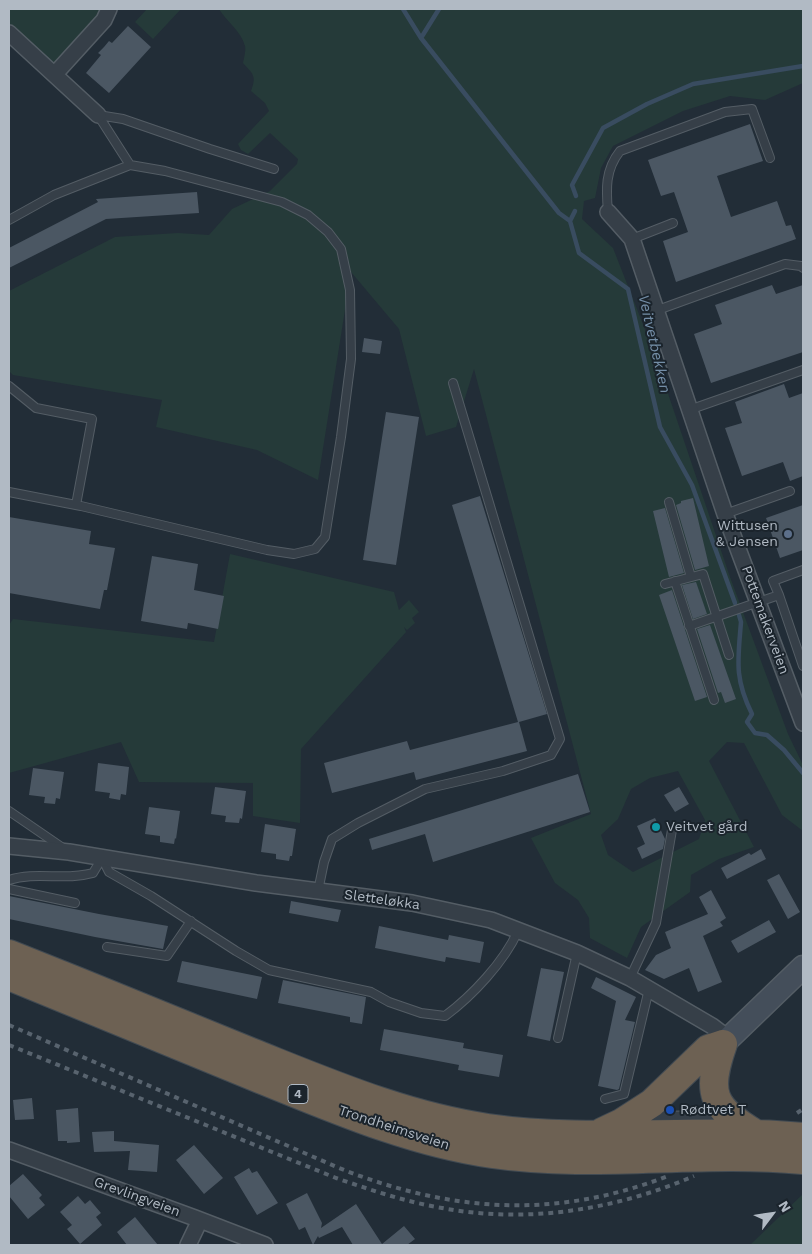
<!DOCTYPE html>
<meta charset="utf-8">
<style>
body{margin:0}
#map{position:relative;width:812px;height:1254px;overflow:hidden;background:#222d37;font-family:"Work Sans",sans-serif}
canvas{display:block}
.frame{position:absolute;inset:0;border:10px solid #b1bac4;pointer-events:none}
.north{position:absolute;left:747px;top:1189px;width:50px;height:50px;-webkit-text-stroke:4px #1b242c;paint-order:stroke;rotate:59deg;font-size:14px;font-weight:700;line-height:20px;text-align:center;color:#b1bac4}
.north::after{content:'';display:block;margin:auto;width:18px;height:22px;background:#b1bac4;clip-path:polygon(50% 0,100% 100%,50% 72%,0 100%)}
</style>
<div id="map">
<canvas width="812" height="1254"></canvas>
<div class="frame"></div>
<div class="north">N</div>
</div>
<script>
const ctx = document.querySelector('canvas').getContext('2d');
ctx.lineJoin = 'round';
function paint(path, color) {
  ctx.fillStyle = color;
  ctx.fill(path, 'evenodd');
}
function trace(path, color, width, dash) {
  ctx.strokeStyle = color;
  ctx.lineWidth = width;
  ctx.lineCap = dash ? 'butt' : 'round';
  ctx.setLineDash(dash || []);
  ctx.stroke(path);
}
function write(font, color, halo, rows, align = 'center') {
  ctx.font = font + ' "Work Sans",sans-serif';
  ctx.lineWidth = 4;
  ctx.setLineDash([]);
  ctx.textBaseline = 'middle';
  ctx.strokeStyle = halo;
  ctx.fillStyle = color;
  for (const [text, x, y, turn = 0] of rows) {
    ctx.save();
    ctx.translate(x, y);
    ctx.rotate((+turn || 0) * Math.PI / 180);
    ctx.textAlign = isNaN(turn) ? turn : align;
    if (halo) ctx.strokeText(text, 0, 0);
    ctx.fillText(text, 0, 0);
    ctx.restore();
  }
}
paint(new Path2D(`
 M9,9H104L54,66L9,26Z
 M147,9H181L153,39L135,22Z
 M219,9H803V83L765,100L730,96L683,111L613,146L601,168L595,198L584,201L582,219L613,248L655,355L730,577L788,734L803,765V831L782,815L744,743L727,742L709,761L754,847L719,859L691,875L690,892L641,927L627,958L590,938L589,918L578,900L555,883L531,838L591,814L474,369L456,427L426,436L399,329L351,272L318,480L257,450L156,427L162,400L13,375L9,371V291L115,237L178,233L209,235L232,209L270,191L297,164L298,159L270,133L248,154L241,150L238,144L269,111L265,103L251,91C257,76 253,74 243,63C244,58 246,51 245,46C241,31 227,22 219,9ZM678,771L705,820L699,839L633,872L608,855L601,835L618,819L631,789L650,778Z
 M230,554L394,592L399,610L409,600L419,612L412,618L415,623L407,630L404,627L406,632L301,749L300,823L253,816V783L139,782L121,742L9,773V625L13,619L214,642Z
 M803,1194V1245H750Z`), '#253a39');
trace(new Path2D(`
 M403,9L421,38L559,213L570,221L579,253L628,289L660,427L692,485L735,603
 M421,38L439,9
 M576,196L572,185L603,128L647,104L693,84L803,66
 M570,221L575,211
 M739,615L741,622C738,660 734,678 752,714L747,722L755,733L767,735L784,750L803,773`), '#394c60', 4.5);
paint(new Path2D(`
 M128,26L151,47L109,93L86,73L101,55L98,53L104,47L109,41L112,43Z
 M750,124L763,161L717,176L731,217L777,201L786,226L791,225L796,239L676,282L663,241L688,232L674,192L661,196L648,160Z
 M197,192L199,213L106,219L9,268V248L98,202L96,199Z
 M772,285L776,294L803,285V352L711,383L694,334L722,324L715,305Z
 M364,338L382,341L380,354L362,352Z
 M784,384L789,398L803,393V476L790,481L783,462L742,476L725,428L742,423L735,402Z
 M386,412L419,417L396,565L363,560Z
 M480,496L547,714L519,722L527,751L416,780L414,772L332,793L324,763L407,741L410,750L518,722L452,505Z
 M693,498L709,566L695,570L676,505L681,503V501Z
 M803,505V550L780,558L766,518Z
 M665,508L684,573L669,577L653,511Z
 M9,517L91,531L89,544L115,548L107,590H104L100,609L9,593Z
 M152,556L198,564L194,590L224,596L218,629L188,623L187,629L141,621Z
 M696,582L707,614L693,619L682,585Z
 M672,590L707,697L695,701L659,595Z
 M710,625L736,699L725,703L721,692L718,693L697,629Z
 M98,763L129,767L126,795L121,794L120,800L109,798L110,793L95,791Z
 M33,768L64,772L60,799L56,798L55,804L44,803L45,797L29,795Z
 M578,774L590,812L433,862L425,834L372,850L369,839Z
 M215,787L246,791L242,819L240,818L239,823L225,822L226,816L211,814Z
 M679,787L689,804L675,812L664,795Z
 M149,807L180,811L176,839L175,838L174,844L160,842V836L145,834Z
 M655,818L665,839L663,849L642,859L637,848L645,844L637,826Z
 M265,824L296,829L292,856H290L289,861L276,859V854L261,852Z
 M761,849L766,859L727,879L721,868L749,853L751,855Z
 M779,874L800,912L788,919L767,880Z
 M711,890L726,918L720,922L723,926L703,936L722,982L698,992L689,968L664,979L645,970L656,955L671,948L665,932L708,914L699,897Z
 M9,896L99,914L168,926L163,949L95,937L9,919Z
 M291,901L341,910L338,922L289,913Z
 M769,920L776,932L738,953L731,941Z
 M379,926L448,940L449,935L484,942L480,963L446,957L445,962L375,948Z
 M182,961L262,977L257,999L177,982Z
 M541,968L564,972L550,1041L527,1036Z
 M596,977L636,997L625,1020L635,1022L619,1089L617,1090L598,1086L616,1001L591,988Z
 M283,980L366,997L362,1024L350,1022V1017L278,1003Z
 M384,1029L464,1043L463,1048L503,1055L499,1077L458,1070L459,1065L380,1050Z
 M32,1098L34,1119L15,1120L13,1100Z
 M78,1108L80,1142L67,1143V1141H58L56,1110Z
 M114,1131V1141L159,1145L157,1172L128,1170L130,1151L94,1152L92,1132Z
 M194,1145L223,1178L204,1194L176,1160Z
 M249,1168L252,1173L257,1171L278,1203L257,1215L234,1177Z
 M23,1174L42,1195L39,1198L45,1205L28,1219L9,1196V1186Z
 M307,1193L322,1223L321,1228L356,1204L382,1244L404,1226L415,1239L407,1245H353L342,1227L319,1238L318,1236L313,1245L305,1227L299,1230L286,1204Z
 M78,1196L85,1204L90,1200L95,1206L101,1213L96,1217L102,1225L80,1244L67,1229L72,1225L60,1212Z
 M135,1217L148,1233L158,1245H127L117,1232Z`), '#4b5763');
const lane = new Path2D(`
 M98,115L123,119L210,149L274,169
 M98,115L130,165
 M608,212C606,189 605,170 620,151L725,112L752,109L770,158
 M9,220L54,195L130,165L165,171L282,202L308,215L328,232L341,249L350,290L351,359L341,437L325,537L315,549L294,554L267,550L81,506L9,492
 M632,239L673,223
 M655,311L785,264L801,266L803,268
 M9,386L36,408L92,419L76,505
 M689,410L803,370
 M669,502L691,577
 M725,514L790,491
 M675,581L714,700
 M665,584L703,574L729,655
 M779,595L803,666
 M689,626L779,595L773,581L803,570
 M9,811L63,848
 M102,858L109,872L151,896L236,951L269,970L371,992L389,1002L421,1013L445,1016C472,996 504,962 518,931
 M9,880C36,871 65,881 93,873L102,858
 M9,889L75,903
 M318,891L324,862L332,839L358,823L425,789L503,771L551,755L560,739L453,383
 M107,947L167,956L191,921
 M630,978L656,923L672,830
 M558,1038L577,953
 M605,1099L624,1094L649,989
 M649,1116L720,1115`);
const street = new Path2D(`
 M9,33L98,115
 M55,74L104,20L109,9
 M608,212L632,239L725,514L803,723
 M9,846L69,852L256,883L412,903L491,920L577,953L630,978L712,1026L729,1039
 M9,1150L195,1218L265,1245
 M188,1245L200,1220`);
const secondary = new Path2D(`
 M723,1044L803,967`);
const highway = new Path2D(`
 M9,954C90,986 171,1019 251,1052C329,1083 405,1116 488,1128C593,1143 698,1127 803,1137
 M9,976C91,1010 173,1043 255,1077C332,1108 409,1142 492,1154C595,1169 699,1150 803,1160
 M723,1044C706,1093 711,1107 756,1134
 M602,1132L621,1123L652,1103L708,1049L723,1044`);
trace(lane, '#545d65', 10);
trace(street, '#545d65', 18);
trace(secondary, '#545d65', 25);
trace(highway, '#414a52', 30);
trace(lane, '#363f48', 8);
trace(street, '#363f48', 15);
trace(secondary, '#444e5a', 22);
trace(highway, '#6d6153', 28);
trace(new Path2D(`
 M9,1025L339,1168C449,1212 555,1220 668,1176
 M9,1045L336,1178C371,1190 406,1202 442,1208C527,1224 615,1210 694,1176
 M797,1113L803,1109`), '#58636e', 4, [5, 5]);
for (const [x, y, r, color] of [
 [788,534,5,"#5c6f8a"],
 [656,827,5,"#0f9aa8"],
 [670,1110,5,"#1a4fb4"]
]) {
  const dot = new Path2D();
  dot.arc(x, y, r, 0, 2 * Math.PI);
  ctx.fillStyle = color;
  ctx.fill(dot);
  trace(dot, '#1b242c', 2);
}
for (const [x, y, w] of [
 [298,1094,20]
]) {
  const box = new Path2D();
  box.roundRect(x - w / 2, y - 9.5, w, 19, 4);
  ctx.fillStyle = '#1b242c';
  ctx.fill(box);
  trace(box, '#b1bac4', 1);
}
write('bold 12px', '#b1bac4', null, [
 ["4",298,1094]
]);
write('14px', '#b1bac4', '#1b242c', [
 ["Wittusen",778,526,"right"],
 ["& Jensen",778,542,"right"],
 ["Veitvet gård",666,827],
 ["Rødtvet T",680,1110]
], 'left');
write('14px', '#b1bac4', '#1b242c', [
 ["Pottemakerveien",765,620,70],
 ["Sletteløkka",382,900,8],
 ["Trondheimsveien",394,1128,18],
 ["Grevlingveien",137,1197,20]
]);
write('italic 15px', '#738da6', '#1b242c', [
 ["Veitvetbekken",654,344,77]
]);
</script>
